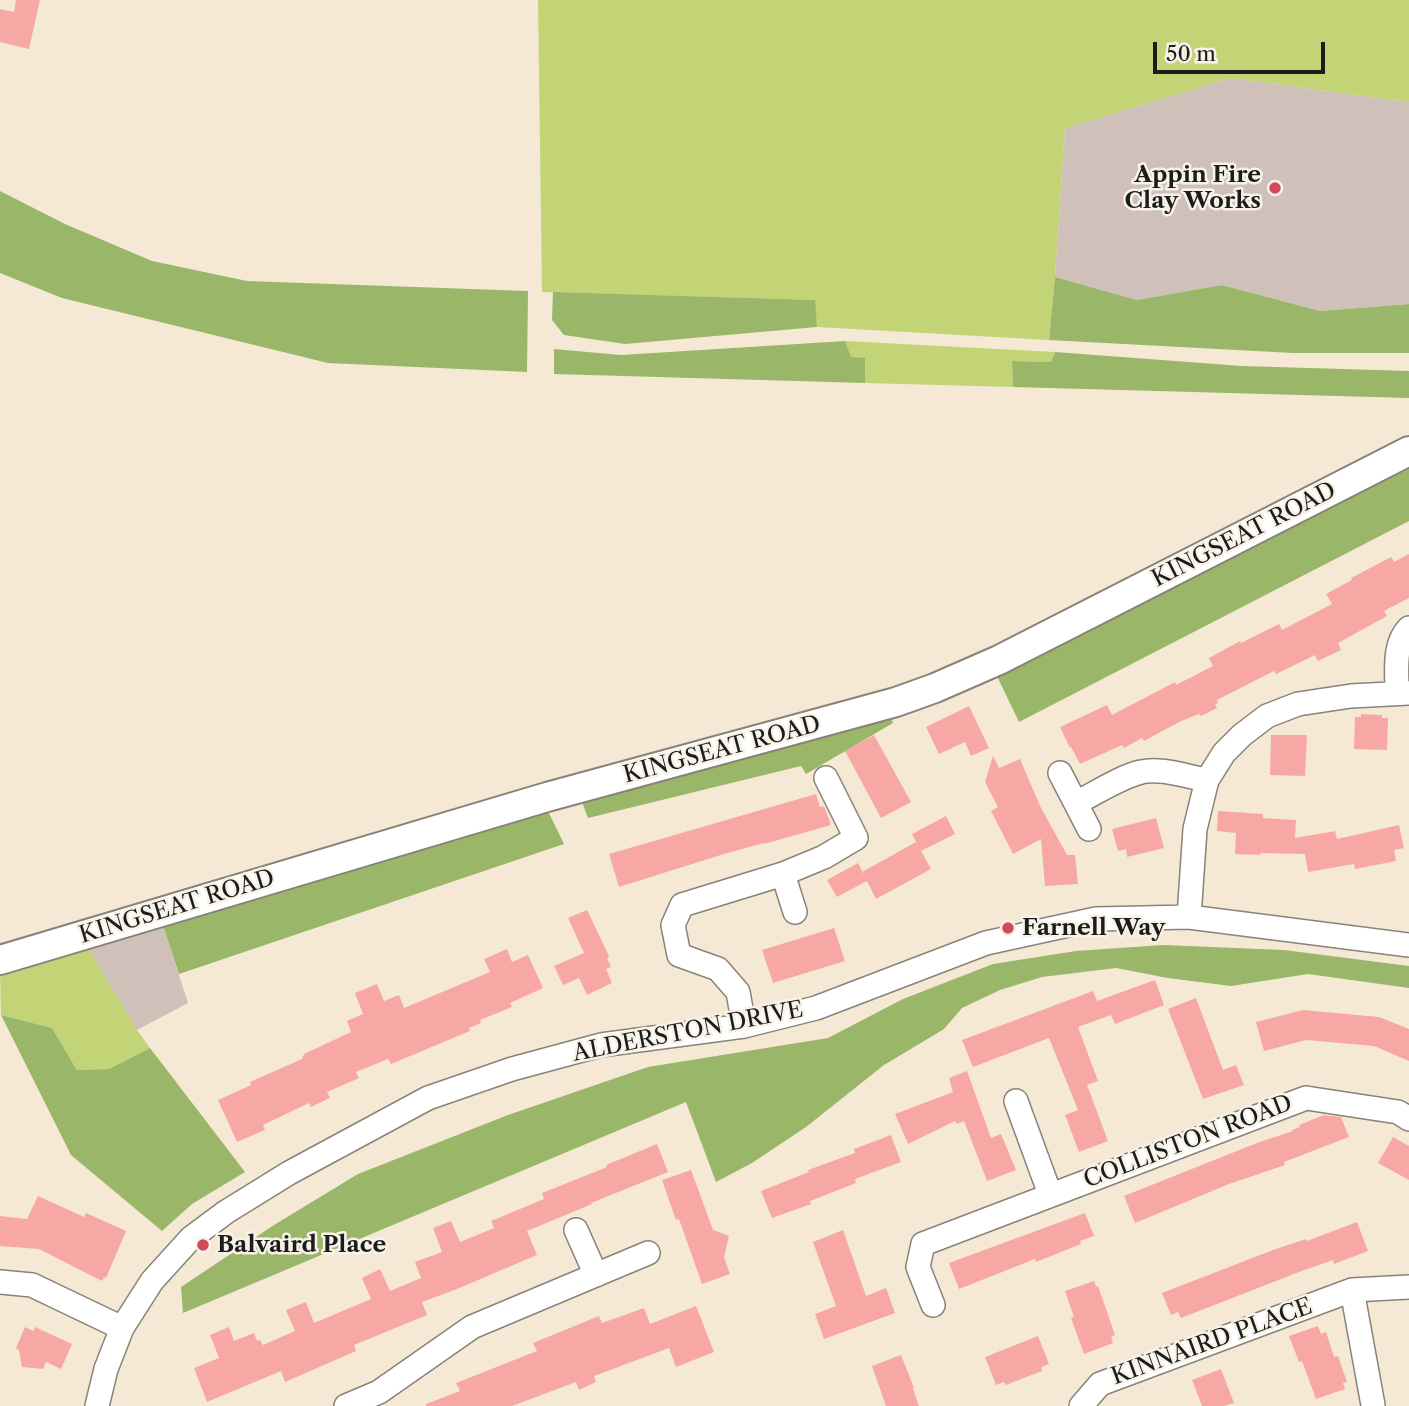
<!DOCTYPE html>
<style>
body{margin:0}
#map{position:relative;width:1409px;height:1406px;overflow:hidden;background:#f5e9d5;font-family:"Libre Caslon Text",serif}
canvas{display:block}
.scale{position:absolute;left:1153px;top:42px;width:172px;height:32px;box-sizing:border-box;border:4px solid #1c1c1c;border-top:0;padding-left:9px;font-size:21px;line-height:24px;white-space:nowrap;color:#1c1c1c;-webkit-text-stroke:5px #f7f3e8;paint-order:stroke}
</style>
<div id="map">
<canvas width="1409" height="1406"></canvas>
<div class="scale">50 m</div>
</div>
<script>
const ctx = document.querySelector('canvas').getContext('2d');
ctx.lineJoin = 'round';
function paint(path, color) {
  ctx.fillStyle = color;
  ctx.fill(path, 'evenodd');
}
function trace(path, color, width, dash) {
  ctx.strokeStyle = color;
  ctx.lineWidth = width;
  ctx.lineCap = dash ? 'butt' : 'round';
  ctx.setLineDash(dash || []);
  ctx.stroke(path);
}
function write(font, color, halo, rows, align = 'center') {
  ctx.font = font + ' "Libre Caslon Text",serif';
  ctx.lineWidth = 5;
  ctx.setLineDash([]);
  ctx.textBaseline = 'middle';
  ctx.strokeStyle = halo;
  ctx.fillStyle = color;
  for (const [text, x, y, turn = 0] of rows) {
    ctx.save();
    ctx.translate(x, y);
    ctx.rotate((+turn || 0) * Math.PI / 180);
    ctx.textAlign = isNaN(turn) ? turn : align;
    if (halo) ctx.strokeText(text, 0, 0);
    ctx.fillText(text, 0, 0);
    ctx.restore();
  }
}
paint(new Path2D(`
 M1231,78L1409,102V304L1320,311L1222,285L1137,300L1055,277L1065,128Z
 M162,923L188,1003L137,1030L88,948Z`), '#cfc0ba');
paint(new Path2D(`
 M538,0H1409V102L1231,78L1065,128L1055,277L1049,340L817,327L814,300L542,292Z
 M845,341L1055,352L1051,362L1012,361L1013,387L865,383V358H851Z
 M88,948L137,1030L150,1048L109,1069L77,1070L52,1028L1,1015L0,971Z`), '#c3d477');
paint(new Path2D(`
 M0,191L65,224L152,261L247,281L528,291L527,372L328,363L62,298L0,273Z
 M1055,277L1137,300L1222,285L1320,311L1409,304V353H1293L1049,340Z
 M553,292L815,300L817,327L625,344L564,335L552,320Z
 M845,341L851,357L865,358V383L554,374V349L621,355Z
 M1055,352L1242,366L1409,371V398L1013,387L1012,361L1051,362Z
 M1409,469V521L1019,722L996,674Z
 M889,713L893,723L806,774L801,766L588,818L580,797Z
 M545,805L564,844L179,974L162,923Z
 M1163,945L1284,950L1409,966V988L1308,974L1231,986L1168,978L1116,968L1042,977L1000,990L962,1008L944,1029L884,1065L806,1127L752,1163L716,1182L686,1102L183,1313L181,1287L274,1225L358,1174L508,1115L648,1067L828,1038L903,999L993,964L1076,951Z
 M1,1015L52,1028L77,1070L109,1069L150,1048L245,1172L192,1204L162,1231L71,1155Z`), '#9ab668');
paint(new Path2D(`
 M16,0H40L29,49L0,42V9L14,12Z
 M1409,554V598L1384,611L1387,616L1338,643L1341,650L1318,661L1315,655L1276,674L1274,671L1217,700L1218,703L1215,704L1217,708L1201,716L1199,714L1181,721L1144,741L1142,738L1124,748L1122,745L1080,764L1071,747L1070,748L1060,727L1107,705L1112,715L1175,682L1176,685L1213,666L1209,658L1240,641L1241,643L1279,624L1282,630L1332,604L1326,594L1352,580L1351,578L1391,557L1394,562Z
 M969,706L989,748L971,756L965,742L939,754L926,727Z
 M1361,714L1382,715V718H1388L1387,750L1354,749L1355,717H1361Z
 M874,735L911,802L881,818L845,751Z
 M1271,735H1307L1305,776L1270,775Z
 M993,756L999,768L1020,759L1040,806L1067,855H1075L1078,884L1045,886L1041,839L1013,854L991,811L998,807L985,782Z
 M816,794L820,807L824,806L831,825L764,844V843L724,854L619,887L609,854Z
 M1218,811L1263,814V818L1296,820L1295,838L1335,831L1337,839L1399,825L1404,848L1394,850L1396,861L1355,869L1354,864L1308,872L1305,854L1261,853L1260,855L1235,854L1236,833L1217,831Z
 M946,816L955,834L921,851L931,869L876,899L867,881L837,897L827,880L858,863L865,877L862,872L916,842L920,849L912,834Z
 M1156,818L1164,848L1127,857L1126,849L1118,851L1112,829Z
 M587,910L609,956L607,958L611,967L606,969L612,983L587,995L579,978L563,985L554,966L584,953L568,918Z
 M834,928L845,961L773,983L762,950Z
 M507,949L512,962L528,955L543,988L510,1003L512,1007L480,1020L481,1023L469,1028L470,1031L391,1064L388,1059L356,1072L359,1078L327,1092L330,1098L311,1107L309,1103L263,1125L265,1130L237,1142L218,1100L251,1085L250,1082L302,1059L304,1054L351,1032L347,1021L363,1014L355,993L377,984L384,1001L399,995L404,1008L490,972L484,959Z
 M1155,980L1164,1005L1115,1024L1111,1015L1078,1027L1098,1081L1087,1085L1108,1141L1079,1152L1065,1115L1078,1110L1049,1038L973,1067L962,1040L1093,991L1097,1001Z
 M1196,998L1223,1070L1236,1065L1244,1085L1203,1099L1168,1009Z
 M1303,1010L1379,1017L1409,1029V1061L1374,1046L1306,1040L1264,1051L1256,1022Z
 M967,1071L991,1138L1001,1134L1016,1170L987,1181L964,1121L957,1124L955,1121L908,1144L895,1114L953,1092L949,1078Z
 M1324,1115L1341,1117L1349,1137L1284,1162L1285,1165L1229,1184L1135,1223L1124,1196L1257,1143L1293,1131L1292,1130L1300,1127L1299,1125Z
 M891,1135L901,1162L855,1179L856,1183L810,1201L811,1204L772,1218L761,1191L809,1172L808,1170L855,1153L854,1149Z
 M1393,1137L1409,1146V1180L1378,1163Z
 M657,1144L668,1172L591,1203L592,1204L527,1231L537,1255L457,1289L422,1302L427,1315L354,1345L356,1351L285,1382L281,1371L207,1402L194,1368L219,1358L210,1335L229,1327L234,1341L254,1333L257,1341L260,1340L263,1345L295,1331L286,1310L306,1302L314,1323L371,1299L362,1278L380,1269L390,1291L421,1278L415,1262L442,1252L433,1228L451,1221L460,1242L494,1228L491,1221L544,1199L542,1193L607,1167L606,1165Z
 M691,1170L713,1230L729,1236L724,1257L730,1274L702,1284L679,1219L676,1220L662,1180Z
 M38,1196L84,1217L86,1213L126,1231L106,1278L104,1277L102,1281L39,1249L0,1246V1216L27,1219Z
 M1085,1213L1094,1236L1080,1241L1081,1244L1036,1262L1035,1259L959,1289L949,1263Z
 M1357,1222L1368,1251L1334,1264L1333,1260L1299,1272L1181,1318L1178,1312L1171,1315L1162,1293L1273,1250L1306,1239L1307,1241Z
 M843,1230L866,1296L886,1288L895,1313L824,1339L815,1314L836,1306L813,1242Z
 M1094,1281L1096,1287L1098,1286L1115,1335L1111,1337L1113,1343L1084,1354L1071,1318L1074,1317L1065,1291Z
 M696,1306L714,1352L676,1367L669,1348L594,1376L596,1382L579,1390L576,1382L512,1406H426V1404L460,1391L456,1383L537,1351L533,1343L599,1316L602,1323L644,1308L650,1324Z
 M1318,1326L1321,1334L1326,1332L1334,1357L1338,1356L1347,1382L1343,1383L1345,1389L1316,1399L1302,1361L1299,1362L1289,1336Z
 M25,1327L33,1331L35,1327L72,1344L61,1369L46,1362L43,1369L22,1367L19,1351L16,1348Z
 M1038,1336L1049,1364L1041,1367L1042,1371L1006,1385L1004,1382L996,1385L985,1357Z
 M901,1355L914,1388L913,1389L919,1406H886L872,1366Z
 M1221,1369L1234,1403L1224,1406H1202L1192,1380Z`), '#f8a8a4');
const minor = new Path2D(`
 M1397,693C1397,671 1393,644 1409,628
 M1060,773L1089,829
 M1076,803C1096,793 1120,777 1141,772C1160,767 1188,777 1207,780
 M783,874L795,912
 M1189,917L1195,829L1207,780L1224,753L1242,735L1267,716L1298,704L1351,696L1409,693
 M744,1026L738,992L718,969L679,955L673,925L682,905L783,874L824,857L856,838L826,778
 M1016,1101L1050,1194
 M576,1230L596,1275
 M0,1282L32,1285L122,1328
 M1352,1290L1373,1405
 M933,1305L918,1267L923,1244L1306,1098L1398,1112L1409,1119
 M97,1406L106,1369L122,1328L152,1281L191,1238L226,1212L289,1173L428,1098L512,1069L601,1045L744,1026L816,1008L986,943L1096,919L1189,917L1409,945
 M346,1406L379,1392L472,1327L648,1253
 M1081,1406L1100,1384L1352,1290L1409,1287`);
const tertiary = new Path2D(`
 M0,960L547,797L896,702L935,688L999,660L1409,451`);
trace(minor, '#888278', 26);
trace(tertiary, '#888278', 32);
trace(minor, '#fff', 23);
trace(tertiary, '#fff', 28);
for (const [x, y, r, color] of [
 [1275,188,7,"#d1495b"],
 [1008,928,7,"#d1495b"],
 [203,1245,7,"#d1495b"]
]) {
  const dot = new Path2D();
  dot.arc(x, y, r, 0, 2 * Math.PI);
  ctx.fillStyle = color;
  ctx.fill(dot);
  trace(dot, '#f7f3e8', 2.5);
}
write('bold 23px', '#1c1c1c', '#f7f3e8', [
 ["Appin Fire",1261,175,"right"],
 ["Clay Works",1261,201,"right"],
 ["Farnell Way",1022,928],
 ["Balvaird Place",217,1245]
], 'left');
write('23px', '#1c1c1c', '#f7f3e8', [
 ["KINGSEAT ROAD",1244,535,-27],
 ["KINGSEAT ROAD",722,750,-15],
 ["KINGSEAT ROAD",177,907,-17],
 ["ALDERSTON DRIVE",688,1032,-11],
 ["COLLISTON ROAD",1188,1142,-21],
 ["KINNAIRD PLACE",1212,1342,-20]
]);
</script>
